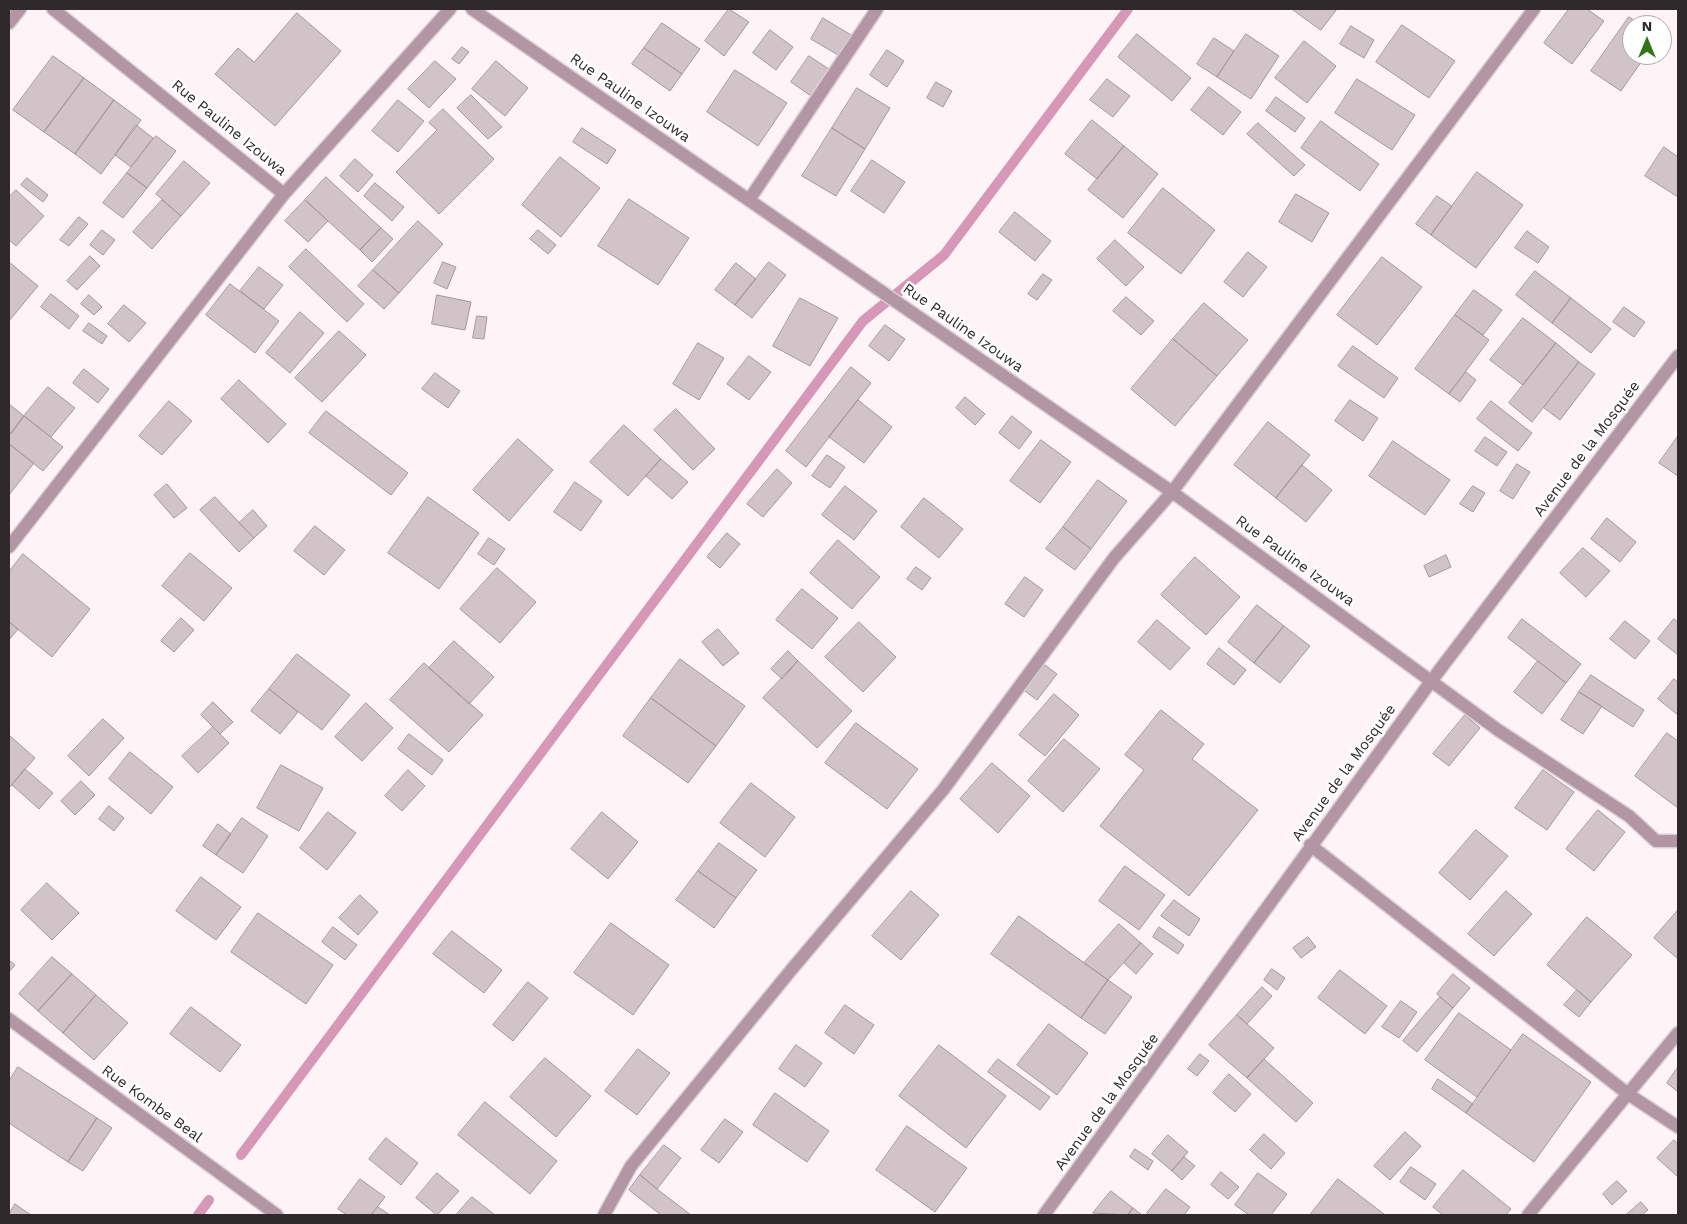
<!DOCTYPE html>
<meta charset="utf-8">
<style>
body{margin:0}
#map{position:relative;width:1687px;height:1224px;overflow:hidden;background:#fef4f8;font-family:"Work Sans",sans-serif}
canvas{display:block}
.frame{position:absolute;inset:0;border:10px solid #2f292c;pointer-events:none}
.north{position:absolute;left:1622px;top:15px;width:50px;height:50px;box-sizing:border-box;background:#fff;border:1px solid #aca9ab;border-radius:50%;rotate:0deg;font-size:14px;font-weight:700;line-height:20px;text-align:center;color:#2f292c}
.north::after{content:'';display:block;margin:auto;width:18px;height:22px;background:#317515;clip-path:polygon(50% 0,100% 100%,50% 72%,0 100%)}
</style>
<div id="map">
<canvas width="1687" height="1224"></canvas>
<div class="frame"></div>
<div class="north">N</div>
</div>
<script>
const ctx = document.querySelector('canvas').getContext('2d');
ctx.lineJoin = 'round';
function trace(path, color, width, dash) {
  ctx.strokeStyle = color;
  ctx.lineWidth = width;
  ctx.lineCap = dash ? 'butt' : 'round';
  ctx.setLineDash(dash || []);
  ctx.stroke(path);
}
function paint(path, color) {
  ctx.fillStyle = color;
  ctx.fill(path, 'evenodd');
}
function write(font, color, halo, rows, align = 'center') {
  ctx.font = font + ' "Work Sans",sans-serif';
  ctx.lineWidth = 5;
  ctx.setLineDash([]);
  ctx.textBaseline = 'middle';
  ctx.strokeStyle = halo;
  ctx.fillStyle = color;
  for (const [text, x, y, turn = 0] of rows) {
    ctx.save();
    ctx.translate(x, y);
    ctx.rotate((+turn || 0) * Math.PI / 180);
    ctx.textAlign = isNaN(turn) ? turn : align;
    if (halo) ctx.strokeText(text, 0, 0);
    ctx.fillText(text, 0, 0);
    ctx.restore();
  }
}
trace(new Path2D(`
 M241,1155L863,321L944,255L1128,9
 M198,1215L209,1200`), '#d797b6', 10);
const building = new Path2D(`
 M729,9L749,22L724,56L705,41Z
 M1292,9H1337L1321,30Z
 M1569,9H1587L1604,21L1572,64L1544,43Z
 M297,13L341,51L275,126L215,74L238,48L254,62Z
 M1629,17L1641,25H1632V55H1646L1621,91L1591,71Z
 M823,18L851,35L838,55L811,39Z
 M662,23L700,49L682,74L644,48Z
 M1402,25L1455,61L1429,98L1376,62Z
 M1351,26L1374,40L1364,58L1340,44Z
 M770,30L793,47L776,70L753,53Z
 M1137,34L1191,78L1172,101L1118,57Z
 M1246,34L1279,56L1251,99L1217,77Z
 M1214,38L1234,51L1217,77L1197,64Z
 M1304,41L1336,66L1307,103L1275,78Z
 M462,47L469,52L459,64L452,59Z
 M644,48L682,74L670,91L632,64Z
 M887,50L904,61L887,87L870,75Z
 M53,56L84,78L44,132L13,110Z
 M809,56L829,69L811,96L791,82Z
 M435,61L456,79L429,108L408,89Z
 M496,61L528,88L505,116L472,89Z
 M735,70L787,103L758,146L707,112Z
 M84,78L114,100L75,154L44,132Z
 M1107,79L1130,96L1113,117L1090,100Z
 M1357,79L1415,115L1392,150L1335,113Z
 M936,82L952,91L943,107L927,98Z
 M1209,87L1241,112L1223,135L1191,110Z
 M857,88L890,108L865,149L832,128Z
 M471,95L502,127L488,139L457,108Z
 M1276,97L1305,118L1295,132L1266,111Z
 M114,100L141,120L101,174L75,154Z
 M398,100L424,121L398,152L372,131Z
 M443,109L494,159L439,214L396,172L437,130L429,123Z
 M1092,120L1124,146L1097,179L1065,154Z
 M1321,121L1379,164L1360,191L1301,148Z
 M1258,123L1305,165L1294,176L1247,134Z
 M136,125L153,138L131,167L115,155Z
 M582,128L616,150L607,164L573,142Z
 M832,128L865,149L836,196L802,176Z
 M156,136L176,151L147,188L127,173Z
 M1124,146L1158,174L1123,218L1088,190Z
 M1664,147L1678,157V197L1645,176Z
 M560,157L600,188L561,237L522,205Z
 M355,159L373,175L358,192L340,176Z
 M872,160L905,182L884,213L851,191Z
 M184,161L210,183L181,216L156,194Z
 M1477,172L1523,205L1476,268L1431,235Z
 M127,173L147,188L123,218L103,203Z
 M326,177L381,228L360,250L305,200Z
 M27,178L48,195L43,202L21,185Z
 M375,183L404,207L392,221L364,196Z
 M1163,188L1215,230L1181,274L1128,233Z
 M16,190L44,216L16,246L9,240V197Z
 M1296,194L1329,213L1312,242L1279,222Z
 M1437,196L1452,206L1431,235L1416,224Z
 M629,199L689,238L658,285L598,246Z
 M162,200L181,216L152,249L133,232Z
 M305,200L328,221L308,242L285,221Z
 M1015,212L1051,241L1035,261L999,232Z
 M79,217L88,224L69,246L60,240Z
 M418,221L443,244L399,293L373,270Z
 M381,228L393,239L372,262L360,250Z
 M102,230L115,240L103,255L90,245Z
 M538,230L556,245L548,254L530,239Z
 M1527,231L1549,247L1538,263L1515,248Z
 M1115,240L1144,267L1126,286L1097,259Z
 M306,249L364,304L347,322L289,267Z
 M1248,252L1267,267L1243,297L1224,282Z
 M90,256L100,266L77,290L67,281Z
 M1382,257L1422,287L1377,345L1337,315Z
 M9,262L38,286L9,321Z
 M443,262L456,267L447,289L434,283Z
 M769,262L786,275L752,318L735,305Z
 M736,263L756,279L735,305L715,290Z
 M259,267L283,285L264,309L240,291Z
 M373,270L399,293L384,309L358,286Z
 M1535,271L1571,298L1552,323L1516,295Z
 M1043,274L1052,280L1037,300L1028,294Z
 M230,284L279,321L255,353L206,315Z
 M1474,290L1502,310L1483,335L1455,315Z
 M51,294L79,316L69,329L41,307Z
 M89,295L102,307L94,315L81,304Z
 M437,295L471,302L465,330L432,324Z
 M1126,297L1154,321L1141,335L1113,311Z
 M800,298L838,318L810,366L773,346Z
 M1571,298L1611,329L1591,353L1552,323Z
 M1204,303L1248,340L1217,376L1173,339Z
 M124,305L146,323L129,342L108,324Z
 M1624,307L1645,322L1634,337L1613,322Z
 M300,312L324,333L290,373L266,353Z
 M1455,315L1489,340L1449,394L1415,369Z
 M477,316L487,317L484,339L473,338Z
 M1523,318L1556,343L1523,385L1490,360Z
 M89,323L107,336L102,344L83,331Z
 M885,325L905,339L889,361L869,346Z
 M339,331L366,355L322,402L295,378Z
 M1173,339L1217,376L1175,426L1131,389Z
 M698,343L724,358L699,400L673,384Z
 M1556,343L1579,362L1532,422L1509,403Z
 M1353,346L1398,378L1384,398L1338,366Z
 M749,356L771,372L749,400L727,384Z
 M1579,362L1595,374L1560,420L1544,408Z
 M851,367L871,383L806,467L786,451Z
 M84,369L109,389L98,403L73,383Z
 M1466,372L1476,380L1460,402L1449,394Z
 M435,373L460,391L448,408L422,389Z
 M239,380L286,424L268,443L221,399Z
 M48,387L75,408L51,437L24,416Z
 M965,397L985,414L975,425L956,408Z
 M858,400L892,427L864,463L829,437Z
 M1350,400L1378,418L1363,441L1335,421Z
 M169,401L192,421L162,455L139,436Z
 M1491,401L1532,433L1518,451L1477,419Z
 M9,404L24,416L11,434L9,432Z
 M676,409L715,449L693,470L654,430Z
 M326,411L408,473L391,495L309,433Z
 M24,416L63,447L43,471L9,444V436Z
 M1012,416L1032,432L1019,449L999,433Z
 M1268,422L1310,455L1276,498L1234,465Z
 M624,425L661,459L628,496L590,462Z
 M1678,436V476L1659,463Z
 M1485,437L1507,452L1497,466L1475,451Z
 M518,439L553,470L509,521L473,490Z
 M1041,440L1071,462L1040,503L1010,481Z
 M1393,441L1450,480L1425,515L1369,476Z
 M9,444L34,463L9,495Z
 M827,455L845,467L830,488L812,476Z
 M661,459L688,482L672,499L646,476Z
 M1517,464L1530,472L1513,499L1500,491Z
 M1302,465L1332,490L1306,522L1276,498Z
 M777,469L792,483L763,517L747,504Z
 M1098,480L1127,501L1091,549L1063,527Z
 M575,482L602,501L581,531L554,512Z
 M167,484L187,508L174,518L154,495Z
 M845,486L877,511L854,540L822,515Z
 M1473,486L1485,493L1473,512L1460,504Z
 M215,497L254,538L239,552L200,510Z
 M428,497L479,533L439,589L388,553Z
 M924,498L963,529L939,558L901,527Z
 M253,510L267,526L254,538L239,523Z
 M1607,518L1636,542L1620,562L1591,539Z
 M315,526L345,550L324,575L294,551Z
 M1063,527L1091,549L1075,570L1046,549Z
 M727,533L740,544L720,568L707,557Z
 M489,538L505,549L494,565L478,554Z
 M838,540L880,577L852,609L810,573Z
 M1583,548L1610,571L1586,597L1560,573Z
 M190,553L232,588L204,621L162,586Z
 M23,554L90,609L52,657L9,622V572Z
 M1446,555L1451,567L1429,577L1424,566Z
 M1195,557L1240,597L1206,635L1161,595Z
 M916,567L931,578L922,590L907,579Z
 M497,568L536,602L500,643L460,609Z
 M1025,577L1043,590L1024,617L1005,604Z
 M802,589L838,618L812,649L776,620Z
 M1257,605L1284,626L1254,663L1228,642Z
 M181,618L194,630L174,652L161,641Z
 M1522,619L1581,664L1566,683L1508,638Z
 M1674,619L1678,622V655L1658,639Z
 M1157,620L1190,648L1170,670L1138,642Z
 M1625,621L1650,641L1635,659L1610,639Z
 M9,622L18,629L9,640Z
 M859,622L896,657L863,692L825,657Z
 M1284,626L1310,646L1280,683L1254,663Z
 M718,629L739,653L723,666L702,642Z
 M454,641L494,677L469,704L429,668Z
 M1219,648L1246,670L1234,685L1207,664Z
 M788,651L798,661L782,679L771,669Z
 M297,654L350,695L322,730L269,689Z
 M680,659L745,706L716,746L651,698Z
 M798,661L852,711L817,748L763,698Z
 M1538,661L1566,683L1542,714L1514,692Z
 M424,663L483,715L449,752L390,700Z
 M1045,665L1057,674L1037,700L1025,691Z
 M1591,675L1644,710L1633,727L1579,692Z
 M1674,679L1678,682V715L1658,699Z
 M269,689L298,712L280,734L251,711Z
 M1579,692L1602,706L1583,734L1561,720Z
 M1054,694L1079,715L1045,756L1019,735Z
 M651,698L716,746L688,783L623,736Z
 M213,702L233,722L220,734L201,715Z
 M366,703L393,728L362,761L335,737Z
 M1161,710L1204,744L1192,759L1258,810L1189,896L1100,826L1144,770L1125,755Z
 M1465,715L1480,728L1449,766L1433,754Z
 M103,719L124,738L89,776L68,756Z
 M856,723L918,769L887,809L825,763Z
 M213,727L229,743L198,773L182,756Z
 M1667,733L1678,741V808L1635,776Z
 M409,734L443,760L432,775L398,749Z
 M9,735L35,758L9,788Z
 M1064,739L1100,769L1063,812L1028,781Z
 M130,752L173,787L151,814L109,779Z
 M992,763L1030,796L998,833L960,799Z
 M281,765L323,788L299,831L257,808Z
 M25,769L53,793L39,809L12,785Z
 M408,770L425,786L402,811L385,796Z
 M1543,770L1574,792L1547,830L1515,808Z
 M81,781L95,795L75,815L61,801Z
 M751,783L795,817L765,857L720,823Z
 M109,806L124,818L114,831L99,819Z
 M1598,810L1625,832L1594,871L1566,849Z
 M328,812L356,833L327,870L300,848Z
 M602,812L638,842L608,879L571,849Z
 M242,818L268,836L243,873L216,855Z
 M218,824L231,834L216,855L203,846Z
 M1476,830L1508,856L1470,900L1439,873Z
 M719,843L757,870L736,898L698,871Z
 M1125,866L1165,895L1139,930L1099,901Z
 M698,871L736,898L714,928L676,900Z
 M201,877L241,907L216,940L176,911Z
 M47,883L79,913L52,940L21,910Z
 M911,891L939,915L901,960L872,936Z
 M1506,891L1532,914L1494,956L1468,934Z
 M360,895L378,912L358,935L339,918Z
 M1174,900L1200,919L1189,936L1161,916Z
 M1678,910V959L1654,938Z
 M258,913L333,965L306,1004L231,952Z
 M1019,916L1108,980L1081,1018L991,954Z
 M1587,917L1632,955L1591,1002L1547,965Z
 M611,923L669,965L633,1015L574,973Z
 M1119,924L1141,943L1108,980L1084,963Z
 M333,927L357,945L345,960L322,942Z
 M1159,927L1184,945L1178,954L1153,937Z
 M452,931L502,970L484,993L433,954Z
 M1308,937L1316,947L1301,958L1293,948Z
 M1141,943L1153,954L1136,974L1124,963Z
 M52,957L72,974L38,1011L19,994Z
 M9,960L15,965L9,972Z
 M1272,969L1285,978L1277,990L1264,980Z
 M1340,970L1387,1006L1365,1034L1318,998Z
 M72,974L96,995L63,1033L38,1011Z
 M1453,974L1470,988L1453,1008L1437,994Z
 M1108,980L1132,997L1105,1034L1081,1018Z
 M528,982L548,998L513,1041L493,1025Z
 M1262,987L1272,996L1247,1024L1237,1015Z
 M1577,990L1591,1002L1579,1017L1564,1005Z
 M96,995L128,1023L94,1060L63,1033Z
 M1440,997L1453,1008L1417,1052L1403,1041Z
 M1401,1001L1417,1012L1399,1038L1382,1027Z
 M845,1005L874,1025L854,1054L825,1033Z
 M191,1007L241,1045L220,1072L170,1034Z
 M1459,1013L1511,1050L1477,1097L1425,1060Z
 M1237,1015L1274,1048L1247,1078L1209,1045Z
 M1049,1024L1088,1053L1057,1095L1017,1065Z
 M1523,1034L1591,1082L1534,1162L1466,1113Z
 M796,1045L822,1063L805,1087L779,1069Z
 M939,1045L1006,1096L966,1148L899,1096Z
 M638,1049L670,1073L637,1115L605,1091Z
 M1200,1054L1209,1061L1197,1076L1188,1069Z
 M545,1058L591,1096L556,1137L510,1097Z
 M998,1059L1050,1097L1040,1110L988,1072Z
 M1264,1059L1313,1103L1296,1122L1247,1078Z
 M18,1067L97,1118L68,1162L9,1123V1081Z
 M1678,1067V1092L1667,1083Z
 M1229,1074L1251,1094L1235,1112L1213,1093Z
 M1438,1079L1473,1104L1466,1113L1432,1089Z
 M775,1093L829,1131L807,1162L753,1125Z
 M485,1102L557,1161L530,1194L458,1135Z
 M97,1118L112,1128L83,1171L68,1162Z
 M725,1119L743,1132L719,1163L701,1150Z
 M907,1126L967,1168L935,1212L876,1170Z
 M1405,1132L1421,1146L1390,1180L1374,1166Z
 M1264,1134L1285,1153L1271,1169L1250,1150Z
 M1168,1135L1188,1152L1172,1171L1152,1154Z
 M386,1138L418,1163L401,1185L369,1159Z
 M1674,1140L1678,1144V1177L1657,1158Z
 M664,1145L681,1158L657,1189L640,1175Z
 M1135,1149L1153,1161L1148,1170L1130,1157Z
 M1184,1157L1195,1166L1182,1180L1172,1171Z
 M1411,1167L1436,1184L1425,1200L1400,1182Z
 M1463,1170L1511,1209L1506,1215H1443L1433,1207Z
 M1221,1172L1239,1187L1228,1199L1211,1185Z
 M437,1173L459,1191L437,1215L416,1198Z
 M1258,1173L1287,1194L1271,1215H1249L1235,1205Z
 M640,1175L657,1189L691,1215H661L629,1190Z
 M360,1179L385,1197L371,1215H347L338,1209Z
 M1338,1179L1384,1214L1383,1215H1310Z
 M1617,1181L1627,1191L1612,1205L1603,1194Z
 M1166,1189L1190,1207L1184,1215H1150L1147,1213Z
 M1111,1191L1133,1208L1128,1215L1093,1213Z
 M472,1197L495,1215H456Z
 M1641,1202L1648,1210L1642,1215H1626Z
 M15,1204L31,1215H9Z
 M378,1207L390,1215H371Z
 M1133,1208L1142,1215H1128Z`);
paint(building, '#d2c3c9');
trace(building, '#a5969d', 1);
const minor = new Path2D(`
 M53,9L284,194
 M472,9L1172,492L1498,730L1629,816L1656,841H1678
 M9,23L20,9
 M749,200L877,9
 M9,547L284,194L450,9
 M1310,845L1628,1094L1678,1127
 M9,1019L277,1215
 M604,1215L631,1166L792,969L943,790L1114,558L1172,492L1534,9
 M1044,1215L1432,680L1678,356
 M1528,1215L1678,1033`);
trace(minor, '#d9cfd3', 15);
trace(minor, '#b396a3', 12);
write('15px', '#2f292c', '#fff', [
 ["Rue Pauline Izouwa",630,98,35],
 ["Rue Pauline Izouwa",229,128,39],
 ["Rue Pauline Izouwa",963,328,35],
 ["Avenue de la Mosquée",1587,449,-53],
 ["Rue Pauline Izouwa",1295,561,36],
 ["Avenue de la Mosquée",1344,773,-54],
 ["Avenue de la Mosquée",1107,1102,-54],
 ["Rue Kombe Beal",152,1104,36]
]);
</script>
